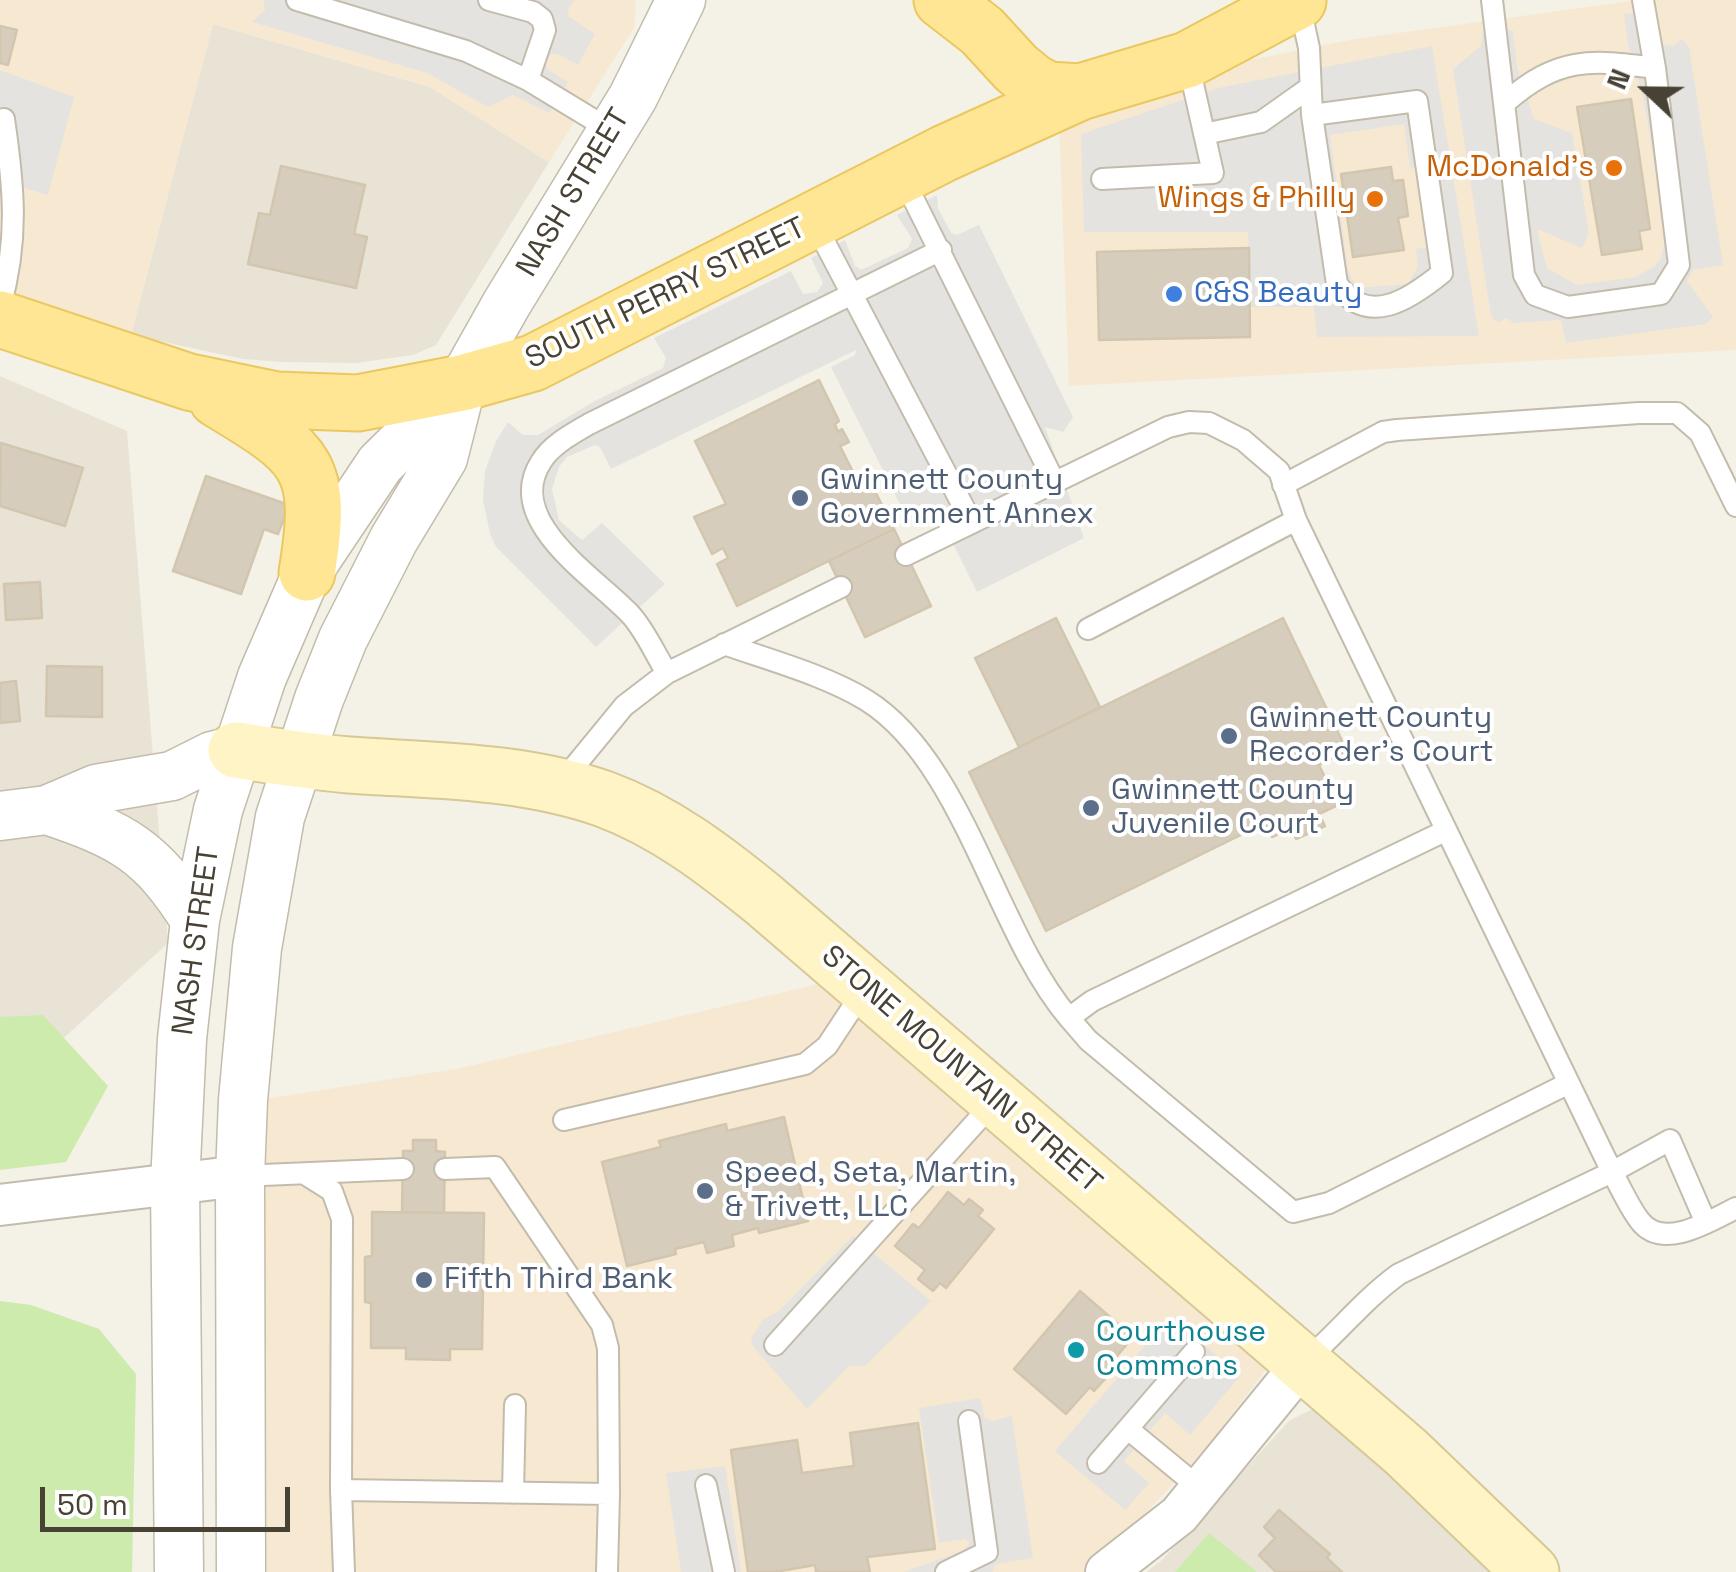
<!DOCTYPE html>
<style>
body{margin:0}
#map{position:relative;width:1736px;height:1572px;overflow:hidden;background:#f4f1e7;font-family:"Space Grotesk",sans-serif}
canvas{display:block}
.north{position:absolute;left:1596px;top:40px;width:100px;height:100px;-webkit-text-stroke:8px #fff;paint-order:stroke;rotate:292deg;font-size:28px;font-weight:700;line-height:40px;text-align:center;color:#484235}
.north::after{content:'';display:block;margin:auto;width:35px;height:45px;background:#484235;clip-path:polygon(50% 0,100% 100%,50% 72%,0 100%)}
.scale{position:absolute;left:40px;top:1487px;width:250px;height:45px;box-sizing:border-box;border:5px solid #484235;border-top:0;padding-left:12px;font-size:30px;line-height:35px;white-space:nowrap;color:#484235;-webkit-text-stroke:8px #fff;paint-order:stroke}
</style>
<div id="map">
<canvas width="1736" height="1572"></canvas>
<div class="north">N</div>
<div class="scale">50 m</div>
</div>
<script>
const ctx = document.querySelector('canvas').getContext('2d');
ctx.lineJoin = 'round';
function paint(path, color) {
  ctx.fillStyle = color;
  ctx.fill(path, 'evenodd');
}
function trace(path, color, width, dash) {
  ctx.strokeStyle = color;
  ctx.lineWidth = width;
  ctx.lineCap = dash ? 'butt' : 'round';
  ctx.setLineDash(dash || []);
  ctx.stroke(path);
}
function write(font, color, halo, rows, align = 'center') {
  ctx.font = font + ' "Space Grotesk",sans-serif';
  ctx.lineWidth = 8;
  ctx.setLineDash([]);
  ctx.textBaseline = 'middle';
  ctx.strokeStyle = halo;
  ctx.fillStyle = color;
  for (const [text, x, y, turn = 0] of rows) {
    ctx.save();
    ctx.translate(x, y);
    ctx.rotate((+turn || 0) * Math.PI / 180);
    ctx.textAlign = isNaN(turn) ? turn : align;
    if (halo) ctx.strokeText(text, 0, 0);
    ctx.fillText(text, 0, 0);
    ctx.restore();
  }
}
paint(new Path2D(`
 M213,24L430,87L549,162L436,345L413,355L356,363L283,362L243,359L131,335Z
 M0,376L127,431L168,943L0,1096Z
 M1318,1406L1512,1572H1146L1162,1560L1289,1421Z`), '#e9e3d5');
paint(new Path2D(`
 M0,0H635L636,9L634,28L549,162L430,87L213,24L131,335L0,293Z
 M1638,0H1736V350L1069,386L1059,122L1230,64L1355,39Z
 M831,981L1271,1363L1206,1448L1106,1556L1085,1572H258L259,1100L461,1068Z`), '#f7e9d1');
paint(new Path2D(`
 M43,1015L108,1086L66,1162L0,1170V1017Z
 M0,1301L31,1305L99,1329L136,1374L132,1572H0Z
 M1209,1533L1255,1570L1256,1572H1175Z`), '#ccebad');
paint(new Path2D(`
 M263,0H575L569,7L568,16L595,34L578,65L557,54H551L546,62L547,69L568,82L549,113L513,95L488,107L427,73L252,22L265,10Z
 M1656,10L1661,44L1673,46L1682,39L1689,47L1723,265L1693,270L1687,281L1713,317L1706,324L1566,343L1561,320L1513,323L1507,318L1498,323L1491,316L1453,69L1481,46L1482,33L1513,30L1517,67L1534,119L1572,133L1589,233L1582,248L1537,229L1547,268L1577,285L1636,277L1655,266L1661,258L1666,235L1644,101L1628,45L1624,14Z
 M1432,46L1479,336L1317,337L1314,307H1251L1248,232H1084L1081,134L1218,88ZM1404,124L1410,168L1422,167L1433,246L1416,249L1418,266L1408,284L1357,288L1348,271L1330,135Z
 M0,70L74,97L48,195L0,181Z
 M937,195L938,208L951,233L957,235L979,225L1073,417L1063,432L1045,427L1084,538L977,592L936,509L927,506L906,516L831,367L855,355L856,350L611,469L600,447L595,445L567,457L559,467L552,489L559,520L582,540L602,523L665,584L596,647L496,547L490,534L483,500L485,471L496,441L508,422L523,435H538L593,402L663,368L666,358L654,338L791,271L803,294L817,292L823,283L811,258L845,240L855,266L861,270L908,248L912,239L897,215Z
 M853,1236L931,1301L865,1366H849L807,1409L751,1344L752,1337L764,1319L779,1311Z
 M1170,1316L1240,1376L1190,1435L1165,1413L1124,1461L1149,1483L1125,1510L1055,1451Z
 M980,1398L985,1418L993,1421L1012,1416L1033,1558L996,1564L992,1572H904L962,1551L970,1543L965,1539L939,1543L919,1408Z
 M725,1466L741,1572H681L666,1473Z`), '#e5e3df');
const building = new Path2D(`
 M0,26L17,30L8,65L0,63Z
 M1631,99L1650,229L1639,231L1642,249L1602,255L1577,107Z
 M281,166L365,185L354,234L367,237L356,288L248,264L259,213L270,215Z
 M1391,167L1393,181L1403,180L1408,216L1398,218L1404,250L1353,257L1341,174Z
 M1249,248L1250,337L1099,340L1097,252Z
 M819,380L839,421L835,424L838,432L842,429L849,442L840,446L863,492L873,487L894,529L737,606L717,564L728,558L723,548L712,554L694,517L726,504L695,441Z
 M1,443L83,468L65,526L0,506Z
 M206,476L289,505L278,534L264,529L241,594L173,571Z
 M894,529L931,606L865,637L829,561Z
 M40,582L42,618L6,620L4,584Z
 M1056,618L1100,707L1019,747L975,658Z
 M1283,618L1347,751L1319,765L1338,805L1319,814L1325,826L1296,839L1291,828L1272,837L1265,823L1046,931L969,772Z
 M47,666L102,667V717L46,716Z
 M16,681L20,721L0,723V683Z
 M784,1117L808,1221L759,1233L758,1228L732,1235L734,1246L707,1253L704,1242L675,1249L676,1254L627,1266L602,1162L661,1147L659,1141L726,1124L727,1131Z
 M413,1140H436V1151L445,1152L444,1213L402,1212L403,1151H413Z
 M948,1192L964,1205L969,1199L983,1210L978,1216L994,1229L946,1288L940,1283L933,1291L918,1279L925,1270L895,1246L913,1224L919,1228Z
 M372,1212L484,1213L482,1349H450V1360L406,1359V1348H371V1303L365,1302V1257L372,1256Z
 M1080,1291L1133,1337L1111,1363L1116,1367L1094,1391L1090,1387L1066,1414L1014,1369Z
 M918,1423L935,1549L867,1557L870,1572H816L815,1565L775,1572H748L731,1450L797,1440L802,1473L854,1466L850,1433Z
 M1279,1510L1330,1554L1327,1558L1342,1572H1276L1259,1555L1275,1538L1264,1527Z`);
paint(building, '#d7cdbc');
trace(building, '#d2c6ae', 2.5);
const service = new Path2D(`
 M297,0L466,51L528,80L612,131
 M489,0L533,12L542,19L545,30L528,80
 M1492,0L1524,275L1535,295L1568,307L1661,294L1679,265L1655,68L1643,0
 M1299,2L1309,48L1312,115L1337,284C1368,328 1410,299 1442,273L1417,101L1312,115
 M1506,102C1558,57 1589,59 1655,68
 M1204,134L1261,122L1309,88
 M902,176L1055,483
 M1102,179L1213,173L1188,62
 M815,224L972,523
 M0,307C19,240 14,187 4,119
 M1283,485L1383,432L1397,430L1639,413H1677L1700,433L1736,506
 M906,555L1168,427L1189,422L1209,423L1243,440L1279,471L1296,520L1612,1172C1621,1188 1629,1207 1640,1221C1663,1251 1710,1221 1736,1208
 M1088,629L1296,520
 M724,644C769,660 825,675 866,700C964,761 995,931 1069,1018
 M667,673C655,654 645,630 630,614C595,577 503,521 541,462C551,445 572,434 589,424L941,250
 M560,784L624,706L667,673L841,587
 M1445,831L1092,1001L1069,1018L1088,1040L1293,1212L1329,1203L1569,1083
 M564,1120L805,1064L827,1046L864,990
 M305,1174L332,1191L342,1219L341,1490L609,1494L608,1348L602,1325L495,1167L445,1169
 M240,1176L403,1169
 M775,1345L994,1102
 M1304,1362C1337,1334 1364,1299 1399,1274L1612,1172L1670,1140L1706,1223
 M1128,1429L1202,1490
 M1098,1463L1194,1352
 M706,1485L724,1572
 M341,1490L344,1572
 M513,1493L515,1405
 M607,1572L609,1494
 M946,1572L987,1552L969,1421`);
const minor = new Path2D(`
 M0,1205L240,1176
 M1106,1572L1179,1515L1303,1363`);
const tertiary = new Path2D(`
 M47,810C122,835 152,851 195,920
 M0,816L47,810L96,789L172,776L212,756L236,750
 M179,1572L175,1184L182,1039L195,920L218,810L262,677L307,573L380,464L462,383
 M241,1572L240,1176L243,1100L257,948L280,817L319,699L343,639L394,539L443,458L462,383L507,303L633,97L681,0`);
const secondary = new Path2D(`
 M236,750C273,756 311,762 349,765C435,771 521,770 604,799C664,821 715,860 764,900L1406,1452L1531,1572`);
const primary = new Path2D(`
 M942,0L982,31L1016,68L1033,82L1048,90L1080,92
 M0,319L189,382L276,400L358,403L462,383L533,363L945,153L1080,92L1187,60L1298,1
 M217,399C308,454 325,464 307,573`);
trace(service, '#c3bcac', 24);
trace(minor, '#c3bcac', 44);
trace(tertiary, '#c3bcac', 51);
trace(secondary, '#d7c894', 59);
trace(primary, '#ebc85f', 59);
trace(service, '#fff', 20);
trace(minor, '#fff', 40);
trace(tertiary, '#fff', 48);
trace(secondary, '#fff4c6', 55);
trace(primary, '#ffe695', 55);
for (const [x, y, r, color] of [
 [1614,168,10,"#e8710a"],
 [1375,199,10,"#e8710a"],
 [1174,294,10,"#3f7fe0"],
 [800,498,10,"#5c6f8a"],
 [1229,736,10,"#5c6f8a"],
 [1091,808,10,"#5c6f8a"],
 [705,1191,10,"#5c6f8a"],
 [424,1280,10,"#5c6f8a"],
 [1076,1350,10,"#0f9aa8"]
]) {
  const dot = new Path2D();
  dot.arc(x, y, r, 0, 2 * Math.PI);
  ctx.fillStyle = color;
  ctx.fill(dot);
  trace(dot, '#fff', 4);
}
write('30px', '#c56008', '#fff', [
 ["McDonald's",1594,168],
 ["Wings & Philly",1355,199]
], 'right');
write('30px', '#484235', '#fff', [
 ["NASH STREET",574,193,-59],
 ["SOUTH PERRY STREET",666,294,-26],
 ["NASH STREET",197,941,-82],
 ["STONE MOUNTAIN STREET",961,1070,41]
]);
write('30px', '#366cbe', '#fff', [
 ["C&S Beauty",1194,294]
], 'left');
write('30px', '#4e5e75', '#fff', [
 ["Gwinnett County",820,481],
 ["Government Annex",820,515],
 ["Gwinnett County",1249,719],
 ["Recorder's Court",1249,753],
 ["Gwinnett County",1111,791],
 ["Juvenile Court",1111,825],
 ["Speed, Seta, Martin,",725,1174],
 ["& Trivett, LLC",725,1208],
 ["Fifth Third Bank",444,1280]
], 'left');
write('30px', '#0d838f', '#fff', [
 ["Courthouse",1096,1333],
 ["Commons",1096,1367]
], 'left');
</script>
